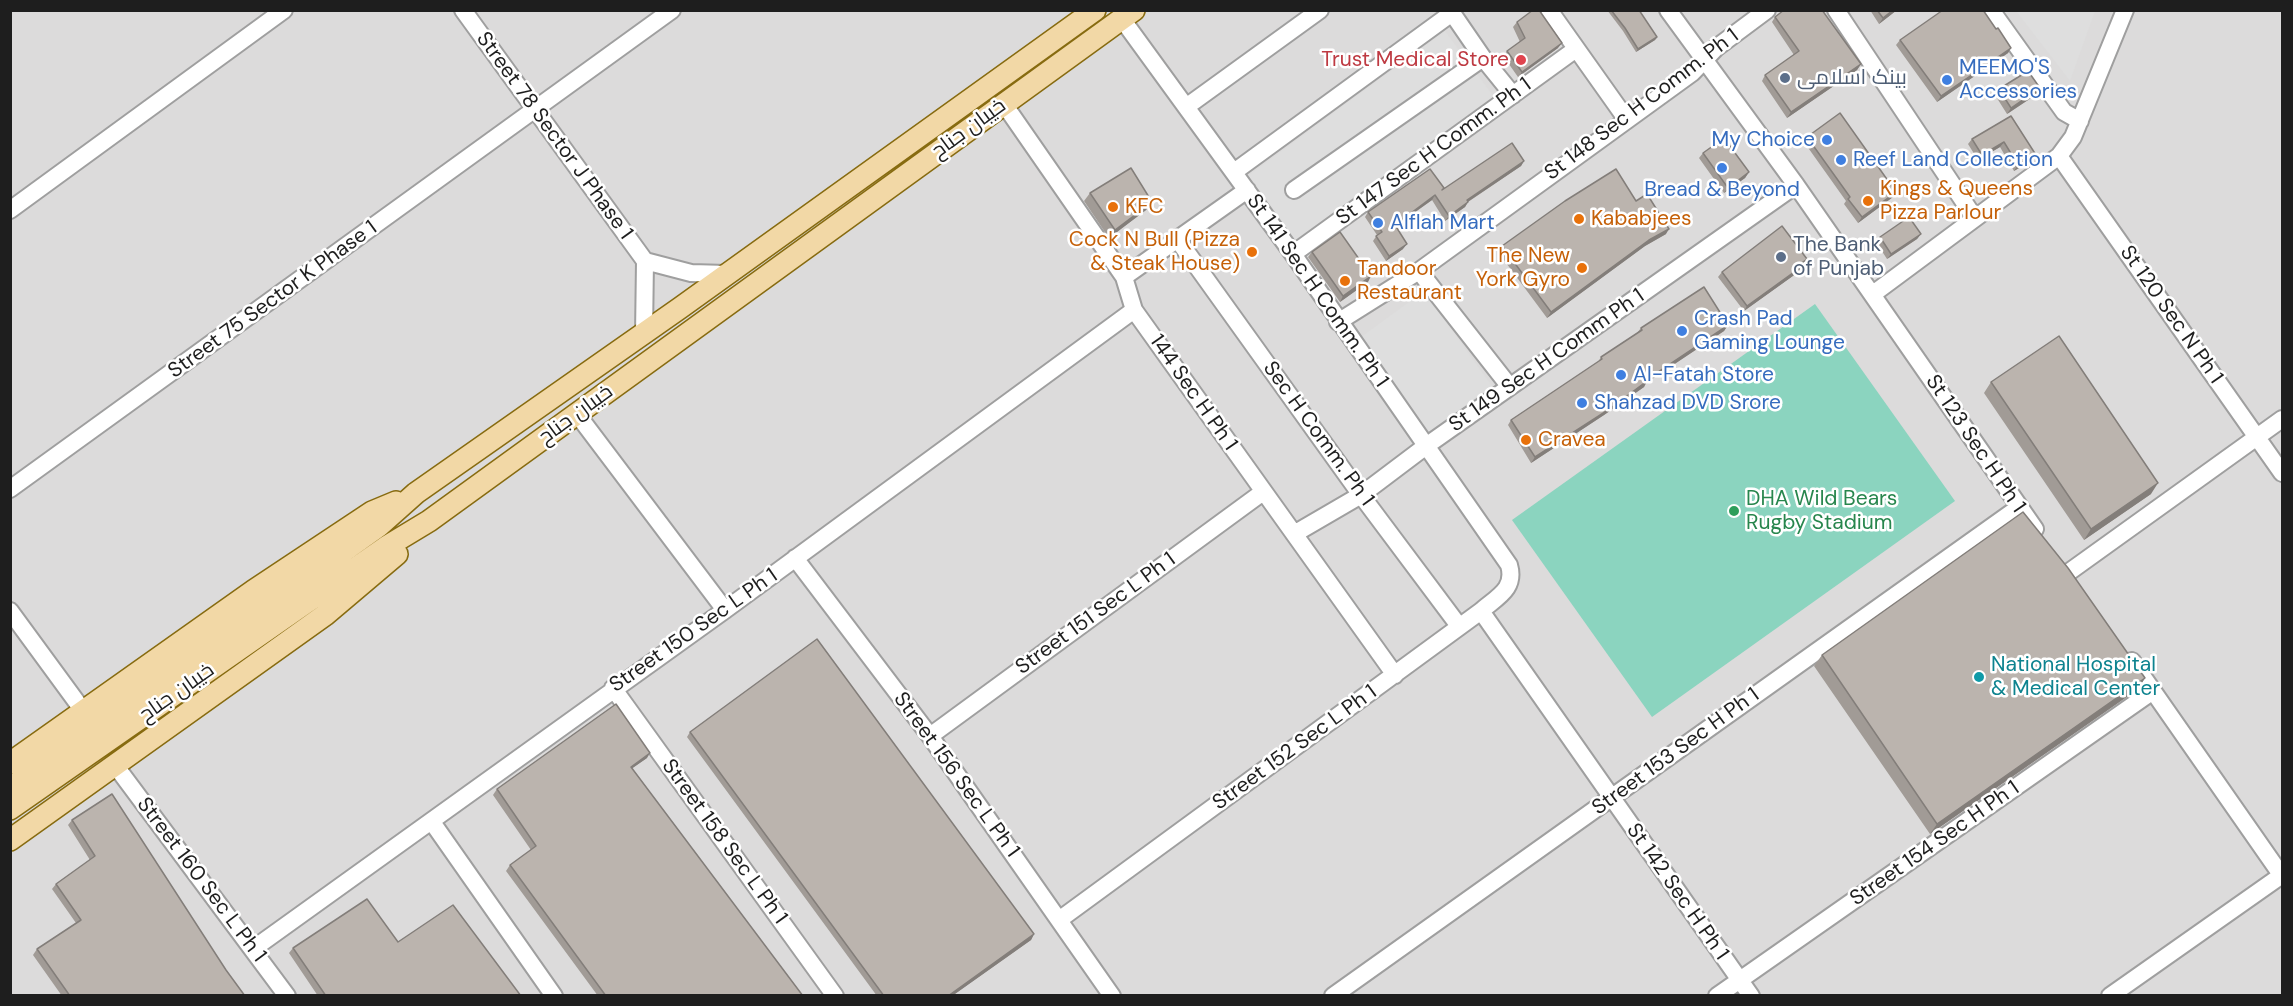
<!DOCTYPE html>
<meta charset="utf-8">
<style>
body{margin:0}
#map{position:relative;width:2293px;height:1006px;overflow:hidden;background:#eeebe5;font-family:"DM Sans",sans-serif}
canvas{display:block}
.frame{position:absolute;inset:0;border:12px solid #1e1e1e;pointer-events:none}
</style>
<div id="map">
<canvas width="2293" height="1006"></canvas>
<div class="frame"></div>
</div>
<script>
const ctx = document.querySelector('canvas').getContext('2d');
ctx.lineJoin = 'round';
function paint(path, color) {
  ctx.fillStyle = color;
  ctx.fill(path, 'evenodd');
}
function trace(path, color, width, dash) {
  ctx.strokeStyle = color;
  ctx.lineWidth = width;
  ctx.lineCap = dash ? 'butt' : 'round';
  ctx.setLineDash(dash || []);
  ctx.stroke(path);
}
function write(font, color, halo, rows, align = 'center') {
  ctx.font = font + ' "DM Sans",Cairo,sans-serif';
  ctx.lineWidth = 5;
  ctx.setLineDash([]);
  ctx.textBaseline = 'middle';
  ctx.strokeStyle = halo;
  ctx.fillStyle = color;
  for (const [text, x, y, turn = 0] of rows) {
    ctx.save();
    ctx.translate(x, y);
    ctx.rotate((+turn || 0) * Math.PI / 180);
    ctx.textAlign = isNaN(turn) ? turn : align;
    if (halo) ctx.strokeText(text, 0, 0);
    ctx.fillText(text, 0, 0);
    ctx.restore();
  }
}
paint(new Path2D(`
 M11,11H2282V995H11Z`), '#dcdbdb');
paint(new Path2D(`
 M1815,304L1955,501L1652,717L1512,520Z`), '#8bd4bf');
paint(new Path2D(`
 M2016,11H2095L2070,81Z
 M1445,31L1494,97L1291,247L1242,180Z
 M1424,291L1492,386L1425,435L1357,340Z`), '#dedede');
const minor = new Path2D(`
 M463,10L645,261L691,273L727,274
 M1450,10L1483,58L1513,95
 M1549,10L1627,120
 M1668,10L1796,185L2035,529
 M1836,10L1974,217
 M1991,10L2064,112L2080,121
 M1004,104L1124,277L1134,310L1395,675
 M1186,107L1320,10
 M2059,156L2282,473
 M1234,172L1452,13
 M1294,190L1483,58
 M10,210L284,10
 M1178,240L1361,495L1459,626
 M1293,254L1576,49
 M1419,271L1510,387
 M1124,277L1247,190
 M1873,294L2059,156L2073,137L2125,10
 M1338,322L1419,271L1692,73L1716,48L1767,10
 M644,334L645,261
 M577,414L725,610
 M10,489L672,10
 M1294,534L1361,495L1426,446L1796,185
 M795,558L930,736L1112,996
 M2069,572L2282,419
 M10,611L84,712
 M1481,611L1751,996
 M2132,661L2282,876
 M613,688L835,996
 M930,736L1263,492
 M115,765L287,996
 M432,822L554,996
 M1059,920L1481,611C1497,597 1516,589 1509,565L1293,254L1122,19
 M253,949L725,610L1134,310
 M1333,996L2018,508
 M1717,996L2153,691
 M2110,996L2282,875`);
const major = new Path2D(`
 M10,763L253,591L372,512L396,502
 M10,788L379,526L416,493L680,308L1095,10
 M10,809L386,547L429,521L1134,10
 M10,840L325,615L397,554`);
trace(minor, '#9f9f9f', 20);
trace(major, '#876b10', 24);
trace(minor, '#fff', 16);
trace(major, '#f2d8a6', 21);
paint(new Path2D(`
 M1607,10H1639L1657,37L1655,40L1636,52L1623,31Z
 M1870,10H1897L1879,24Z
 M1775,17L1861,64L1857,70L1787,118L1762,81L1765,75L1794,55L1772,22Z
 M1517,22L1558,48L1518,77L1504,57L1507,51L1520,42L1513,27Z
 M1996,29L2011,48L2008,53L1937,102L1896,45L1900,40Z
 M1999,89L2037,94L2007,114L1995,95Z
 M2011,116L2032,160L2014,171L2000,147L1978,160L1968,144L1972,139Z
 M1807,137L1893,197L1858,223L1844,204L1846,201L1804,142Z
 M1703,153L1749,172L1745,178L1724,193L1699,158Z
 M1524,161L1521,166L1468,202L1465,207L1445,221L1432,200L1396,226L1403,249L1386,261L1373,241L1377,235L1365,217L1368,212L1444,188Z
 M1090,193L1152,202L1146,210L1109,238L1084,201Z
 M1636,201L1666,234L1645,246L1547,318L1498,252L1502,246Z
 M1921,234L1917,239L1887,259L1876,242L1880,237Z
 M1312,252L1368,282L1340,302L1308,257Z
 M1807,259L1797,273L1744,311L1718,277L1722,272Z
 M1728,325L1724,331L1646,383L1644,387L1604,415L1531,463L1508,425L1511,420L1598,362L1601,357L1637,333L1641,328Z
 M1991,382L2151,494L2084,540L1984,393Z
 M1822,655L2145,678L2138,689L1930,834L1814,666Z
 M690,732L1034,934L1031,940L952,996H877L687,737Z
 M647,758L632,768L803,996H598L506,871L510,865L531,850L493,795L497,789Z
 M72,820L226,970L245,996H62L33,955L37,949L76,923L52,889L56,884L90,860L68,825Z
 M398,942L521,996H318L289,953L293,948Z`), '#a19b96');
paint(new Path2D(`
 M1893,10H1897L1879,24L1883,18Z
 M1657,37L1655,40L1636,52L1638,49Z
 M1562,43L1558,48L1518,77L1522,72Z
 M2011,48L2008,53L1937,102L1941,96Z
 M1861,64L1857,70L1787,118L1791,112Z
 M2040,88L2037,94L2007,114L2011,108Z
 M2004,142L2000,147L1978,160L1982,155Z
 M2036,155L2032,160L2014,171L2018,165Z
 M1524,161L1521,166L1463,205L1467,200Z
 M1749,172L1745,178L1724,193L1728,188Z
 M1896,192L1893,197L1858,223L1862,217Z
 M1435,195L1432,200L1391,229L1395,225Z
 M1152,202L1146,210L1109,238L1115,230Z
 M1468,202L1465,207L1445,221L1449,216Z
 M1669,229L1666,234L1645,246L1547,318L1551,312L1649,240Z
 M1921,234L1917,239L1887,259L1891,254Z
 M1407,244L1403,249L1386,261L1389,256Z
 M1801,267L1797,273L1744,311L1747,306Z
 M1371,276L1368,282L1340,302L1343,296Z
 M1728,325L1724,331L1646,383L1644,387L1604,415L1531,463L1535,457L1646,380Z
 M2158,483L2151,494L2084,540L2091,529Z
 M2145,678L2138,689L1930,834L1937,824Z
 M650,753L647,758L627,772L631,767Z
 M1034,934L1031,940L952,996H948Z`), '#837e7a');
const building = new Path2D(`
 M1533,10H1539L1562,43L1522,72L1507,51L1525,38L1517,22Z
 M1611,10H1639L1657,37L1638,49L1625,28Z
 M1784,10H1822L1861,64L1791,112L1765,75L1799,51L1775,17Z
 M1877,10H1893L1883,18Z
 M1943,10H1983L1996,29L1998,28L2011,48L1941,96L1900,40Z
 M2028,71L2040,88L2011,108L1999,89Z
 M1840,113L1896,192L1862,217L1848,199L1850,197L1807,137Z
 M2011,116L2036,155L2018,165L2004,142L1982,155L1972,139Z
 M1724,138L1749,172L1728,188L1703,153Z
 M1512,143L1524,161L1467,200L1468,202L1449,216L1435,195L1395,225L1407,244L1389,256L1376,236L1382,232L1368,212L1430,169L1444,188L1442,190Z
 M1131,168L1152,202L1115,230L1090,193Z
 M1616,169L1636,201L1647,194L1669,229L1649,240L1551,312L1502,246L1565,201Z
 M1909,217L1921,234L1891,254L1880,237Z
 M1782,226L1807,259L1799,265L1801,267L1747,306L1722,272Z
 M1340,232L1371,276L1343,296L1312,252Z
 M1704,287L1728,325L1646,380L1647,381L1608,410L1535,457L1511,420L1602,359L1601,357L1642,330L1641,328Z
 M2059,336L2158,483L2091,529L1991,382Z
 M2023,512L2068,568L2145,678L1937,824L1822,655Z
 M817,639L1034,934L948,996H884L690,732Z
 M616,704L650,753L631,767L803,996H606L510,865L536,846L497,789Z
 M112,794L226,970L245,996H70L37,949L81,920L56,884L95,856L72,820Z
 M367,899L398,942L453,905L521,996H326L293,948Z`);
paint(building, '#bbb4ae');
trace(building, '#837e7a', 1.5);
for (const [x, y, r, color] of [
 [1521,60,6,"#e0444e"],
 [1785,78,6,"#5c6f8a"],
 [1947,80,6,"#3f7fe0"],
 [1827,140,6,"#3f7fe0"],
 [1841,160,6,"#3f7fe0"],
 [1722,168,6,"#3f7fe0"],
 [1868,201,6,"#e8710a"],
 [1113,207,6,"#e8710a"],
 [1579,219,6,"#e8710a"],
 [1378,223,6,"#3f7fe0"],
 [1252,252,6,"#e8710a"],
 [1781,257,6,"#5c6f8a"],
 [1582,268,6,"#e8710a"],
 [1345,281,6,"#e8710a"],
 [1682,331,6,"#3f7fe0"],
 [1621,375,6,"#3f7fe0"],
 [1582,403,6,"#3f7fe0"],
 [1526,440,6,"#e8710a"],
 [1734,511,6,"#2e9e5b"],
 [1979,677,6,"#0f9aa8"]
]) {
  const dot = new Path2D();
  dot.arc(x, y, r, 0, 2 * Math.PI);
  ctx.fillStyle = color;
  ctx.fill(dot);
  trace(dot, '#fff', 2);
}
write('21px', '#be3a42', '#fff', [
 ["Trust Medical Store",1509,60]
], 'right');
write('21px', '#366cbe', '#fff', [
 ["MEEMO'S",1959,68],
 ["Accessories",1959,92],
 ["My Choice",1815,140,"right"],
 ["Reef Land Collection",1853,160],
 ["Bread & Beyond",1722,190,"center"],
 ["Alflah Mart",1390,223],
 ["Crash Pad",1694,319],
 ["Gaming Lounge",1694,343],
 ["Al-Fatah Store",1633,375],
 ["Shahzad DVD Srore",1594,403]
], 'left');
write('21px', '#4e5e75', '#fff', [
 ["بینک اسلامی",1797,78],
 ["The Bank",1793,245],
 ["of Punjab",1793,269]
], 'left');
write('21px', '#1e1e1e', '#fff', [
 ["St 148 Sec H Comm. Ph 1",1642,105,-37],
 ["خیبان جناح",969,129,-36],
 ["Street 78 Sector J Phase 1",554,136,54],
 ["St 147 Sec H Comm. Ph 1",1434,152,-36],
 ["St 141 Sec H Comm. Ph 1",1317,291,55],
 ["Street 75 Sector K Phase 1",273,300,-36],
 ["St 120 Sec N Ph 1",2171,315,55],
 ["St 149 Sec H Comm Ph 1",1547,361,-35],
 ["144 Sec H Ph 1",1193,393,55],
 ["خیبان جناح",576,415,-36],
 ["Sec H Comm. Ph 1",1318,434,54],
 ["St 123 Sec H Ph 1",1975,444,56],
 ["Street 151 Sec L Ph 1",1096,614,-36],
 ["Street 150 Sec L Ph 1",694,631,-35],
 ["خیبان جناح",177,693,-35],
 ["Street 152 Sec L Ph 1",1295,748,-36],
 ["Street 153 Sec H Ph 1",1676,752,-36],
 ["Street 156 Sec L Ph 1",956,775,54],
 ["Street 158 Sec L Ph 1",724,842,54],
 ["Street 154 Sec H Ph 1",1935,844,-35],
 ["Street 160 Sec L Ph 1",201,880,53],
 ["St 142 Sec H Ph 1",1677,892,55]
]);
write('21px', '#c56008', '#fff', [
 ["Kings & Queens",1880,189],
 ["Pizza Parlour",1880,213],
 ["KFC",1125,207],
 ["Kababjees",1591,219],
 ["Cock N Bull (Pizza",1240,240,"right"],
 ["& Steak House)",1240,264,"right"],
 ["The New",1570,256,"right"],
 ["York Gyro",1570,280,"right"],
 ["Tandoor",1357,269],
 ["Restaurant",1357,293],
 ["Cravea",1538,440]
], 'left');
write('21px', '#27864d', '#fff', [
 ["DHA Wild Bears",1746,499],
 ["Rugby Stadium",1746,523]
], 'left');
write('21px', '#0d838f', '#fff', [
 ["National Hospital",1991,665],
 ["& Medical Center",1991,689]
], 'left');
</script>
